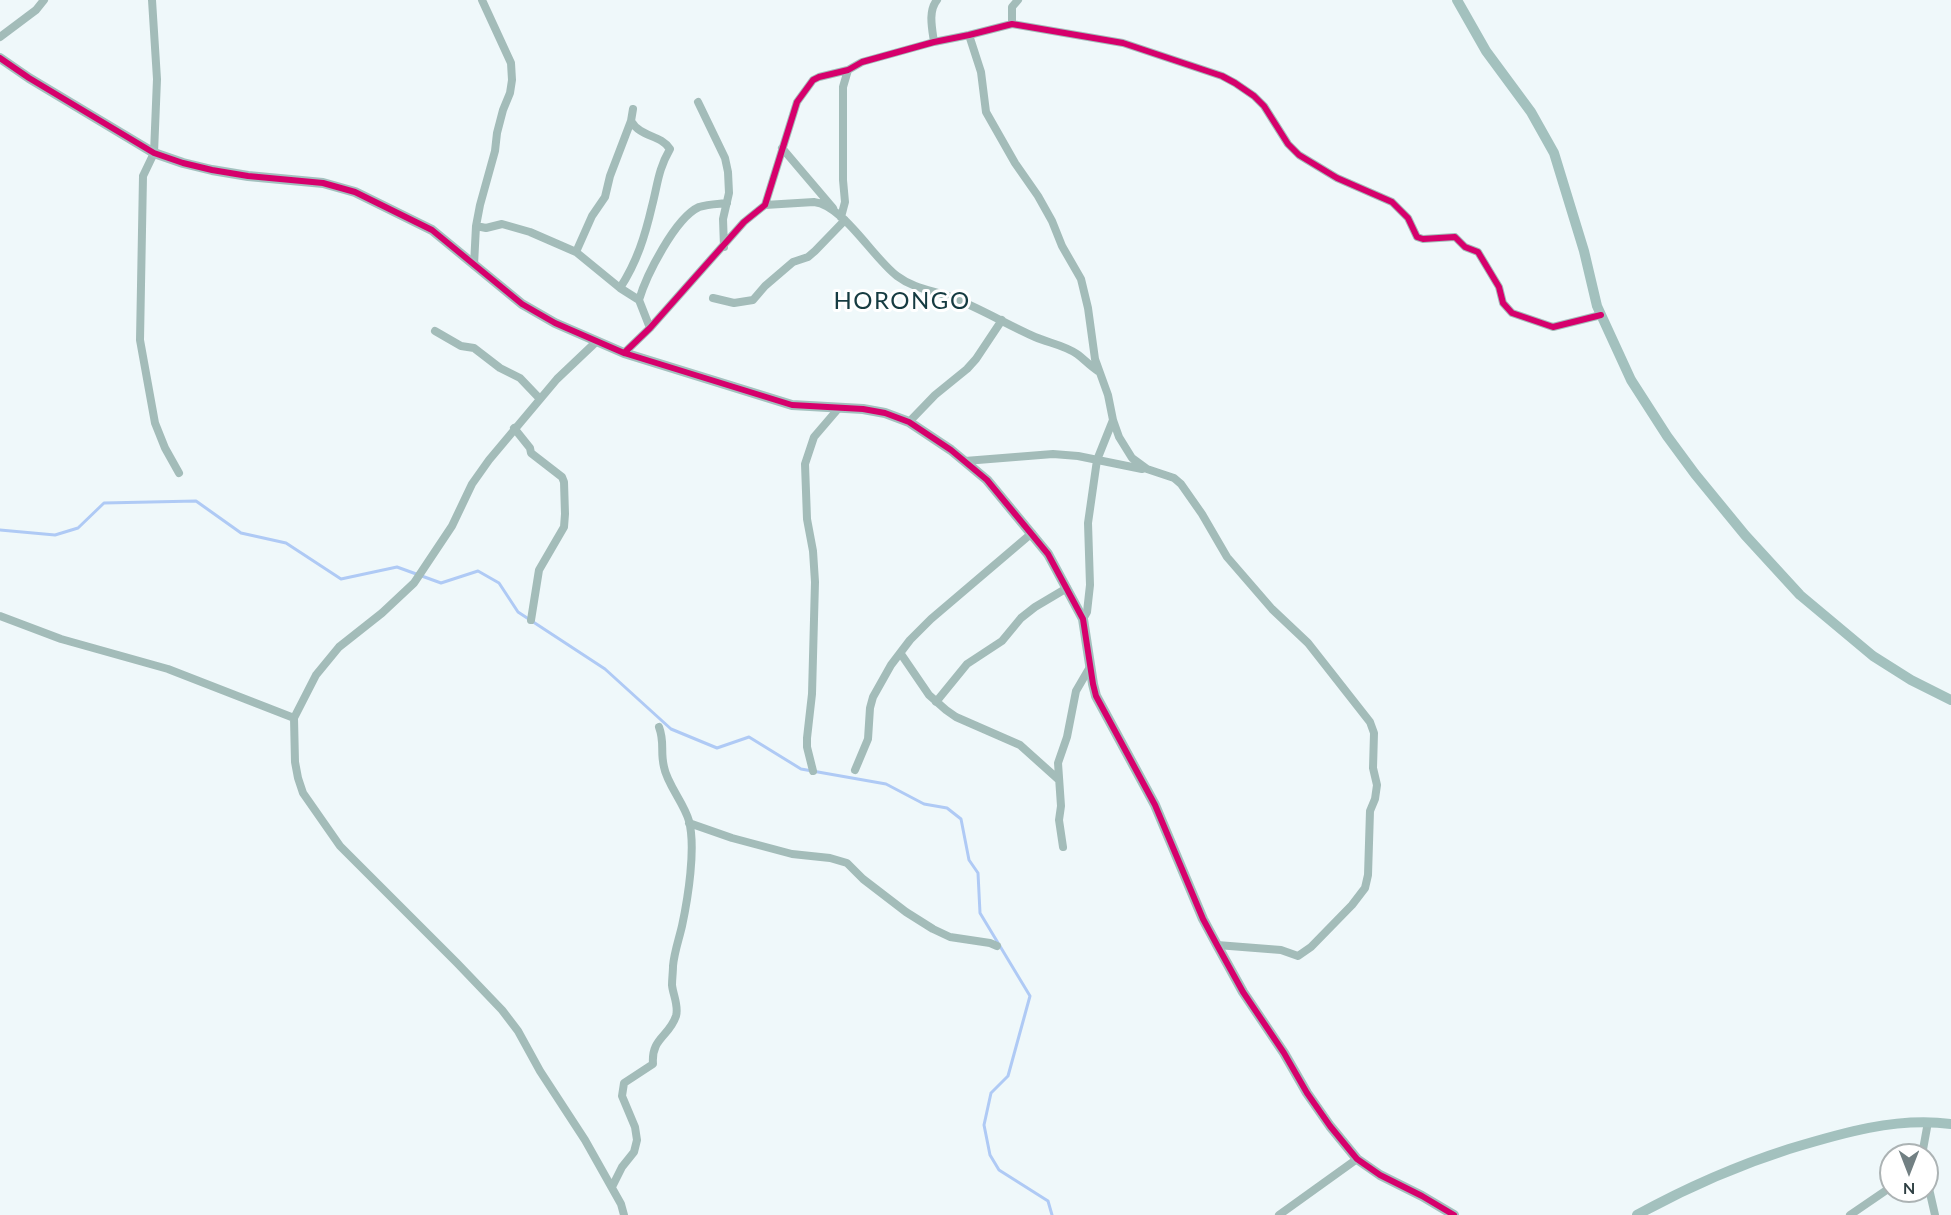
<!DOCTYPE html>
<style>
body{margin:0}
#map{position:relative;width:1951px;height:1215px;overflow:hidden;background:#eff8fa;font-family:Lato,sans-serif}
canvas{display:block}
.north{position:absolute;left:1879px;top:1143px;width:60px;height:60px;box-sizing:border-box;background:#fff;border:2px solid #acb3b4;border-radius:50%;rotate:180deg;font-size:16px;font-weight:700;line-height:24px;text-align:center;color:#2f4043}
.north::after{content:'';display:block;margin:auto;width:21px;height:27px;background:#728083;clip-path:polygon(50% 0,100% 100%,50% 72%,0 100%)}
</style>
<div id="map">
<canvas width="1951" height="1215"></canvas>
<div class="north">N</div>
</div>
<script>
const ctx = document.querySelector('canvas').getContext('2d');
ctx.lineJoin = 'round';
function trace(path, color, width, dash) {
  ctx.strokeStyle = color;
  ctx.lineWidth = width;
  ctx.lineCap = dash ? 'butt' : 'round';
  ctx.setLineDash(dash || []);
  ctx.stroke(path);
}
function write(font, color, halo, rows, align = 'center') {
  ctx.font = font + ' Lato,sans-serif';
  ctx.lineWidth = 6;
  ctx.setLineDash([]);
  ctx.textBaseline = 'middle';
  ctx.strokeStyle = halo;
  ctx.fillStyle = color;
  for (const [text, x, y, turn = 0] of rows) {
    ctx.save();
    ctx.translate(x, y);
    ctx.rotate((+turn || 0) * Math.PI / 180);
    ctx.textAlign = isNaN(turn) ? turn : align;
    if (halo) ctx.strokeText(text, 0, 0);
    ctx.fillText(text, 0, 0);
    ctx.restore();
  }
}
trace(new Path2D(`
 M0,530L55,535L78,528L104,503L196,501L241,533L286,543L341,579L397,567L441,583L478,571L499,583L518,612L605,669L671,729L717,748L749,737L801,769L886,784L924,804L947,808L961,819L969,860L978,873L980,913L1030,996L1008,1076L991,1093L984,1125L990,1155L999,1170L1048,1201L1052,1215`), '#afcaf5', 3);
trace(new Path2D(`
 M152,0L157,79L154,153L143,176L140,340L155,423L165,448L179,473
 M1012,24V7L1018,0
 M969,35L981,72L986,112L1015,163L1038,196L1052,221L1062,246L1081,279L1088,308L1095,359L1108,395L1113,420L1097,460L1088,523L1090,585L1087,612L1083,619
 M0,37L36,10L44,0
 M934,42C932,28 928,11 937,0
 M698,102L725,158L728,172L729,193L723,219L724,247
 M782,148L833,208
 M765,205L814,202C843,205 873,258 897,276C917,291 936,290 956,299C983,310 1008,325 1035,337C1049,343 1064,345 1077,354C1084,359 1090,366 1098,371
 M841,217L845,202L843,180V87L848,70
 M476,226L486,228L502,224L530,232L576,252L620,288L639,300L650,328
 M576,252L592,216L605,197L610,176L631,121
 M474,265L476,226L480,205L495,151L497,133L503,110L510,93L512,80L511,63L482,0
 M620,288C637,262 645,236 652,206C658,183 658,170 670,149C660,134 641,138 631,121L633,109
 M713,298L734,303L753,300L765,286L793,262L808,257L815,251L845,220
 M639,300C646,276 675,218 699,207C708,204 718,204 727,203
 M435,331L461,346L474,348L500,368L520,378L540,399
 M596,342L557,379L489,460L472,484L452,526L414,583L382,613L339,647L316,675L294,718L295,762L298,778L303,793L340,846L457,963L502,1010L518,1031L540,1071L585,1140L621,1204L624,1215
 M624,353L650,328L744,222L765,205L797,102L813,80L819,77L848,70L862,62L934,42L969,35L1012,24L1123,43L1222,76L1235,83L1254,96L1264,106L1288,144L1299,155L1337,178L1392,202L1408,218L1417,237L1423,239L1455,237L1465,247L1478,252L1499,287L1503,303L1512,313L1553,327L1601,315
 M1113,420L1119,437L1132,458L1147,469L1174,478L1181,484L1202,514L1227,557L1272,609L1308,643L1370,722L1374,733L1373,768L1377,785L1375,799L1370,811L1368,875L1365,888L1352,905L1311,947L1298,956L1281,950L1217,945
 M909,422L935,395L967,369L976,359L1002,320
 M514,428L530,448L531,453L562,477L564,482L565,514L564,527L539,570L531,620
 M965,461L1053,454L1078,456L1142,469
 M0,616L61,639L168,669L294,718
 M901,654L929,695L946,710L956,717L1020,745L1059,780
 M936,702L967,664L1002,641L1021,618L1035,607L1067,588
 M855,770L868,739L870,708L873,697L891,665L910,640L931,619L1032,533
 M813,771L807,747V738L812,694L815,582L813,551L807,519L805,464L814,437L838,409
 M689,823L732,838L792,854L830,858L847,863L863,879L906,912L933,929L950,937L990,943L997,946
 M1063,847L1059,820L1061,806L1058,763L1067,737L1076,691L1090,667
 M1922,1155L1928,1122
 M1927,1180L1935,1215
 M612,1187L622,1167L634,1152L637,1140L635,1127L622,1096L624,1083L653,1064C651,1038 669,1037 676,1016C679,1006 673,995 672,985C672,979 673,972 673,966C674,953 679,939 682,926C688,898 696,848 689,821C684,803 667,784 664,767C660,751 665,743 659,727
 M1279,1215L1357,1159
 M1850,1215L1891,1187`), '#a3bcb9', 8);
trace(new Path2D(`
 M1457,0L1486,51L1531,112L1554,153L1584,251L1597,306L1631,380L1667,436L1695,474L1745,535L1800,595L1873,656L1911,680L1951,700
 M0,58L29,78L154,153L183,163L212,170L248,176L323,183L355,192L432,230L522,304L555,323L624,353L792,405L863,409L885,413L909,422L951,450L987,480L1048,554L1083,619L1093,684L1096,696L1155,805L1203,919L1217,945L1243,992L1284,1053L1307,1093L1330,1126L1357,1159L1380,1175L1422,1196L1454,1215
 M1637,1215C1686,1188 1736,1166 1789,1149C1842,1133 1895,1117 1951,1124`), '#a3c1be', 10);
trace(new Path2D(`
 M0,58L29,78L154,153L183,163L212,170L248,176L323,183L355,192L432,230L522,304L555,323L624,353L792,405L863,409L885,413L909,422L951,450L987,480L1048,554L1083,619L1093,684L1096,696L1155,805L1203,919L1217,945L1243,992L1284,1053L1307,1093L1330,1126L1357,1159L1380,1175L1422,1196L1454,1215
 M624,353L650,328L744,222L765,205L797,102L813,80L819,77L848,70L862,62L934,42L969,35L1012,24L1123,43L1222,76L1235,83L1254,96L1264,106L1288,144L1299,155L1337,178L1392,202L1408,218L1417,237L1423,239L1455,237L1465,247L1478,252L1499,287L1503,303L1512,313L1553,327L1601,315`), '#d6006c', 6);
ctx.letterSpacing = '1.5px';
write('24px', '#153b41', '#fff', [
 ["HORONGO",902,301]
]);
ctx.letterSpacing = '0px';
</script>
